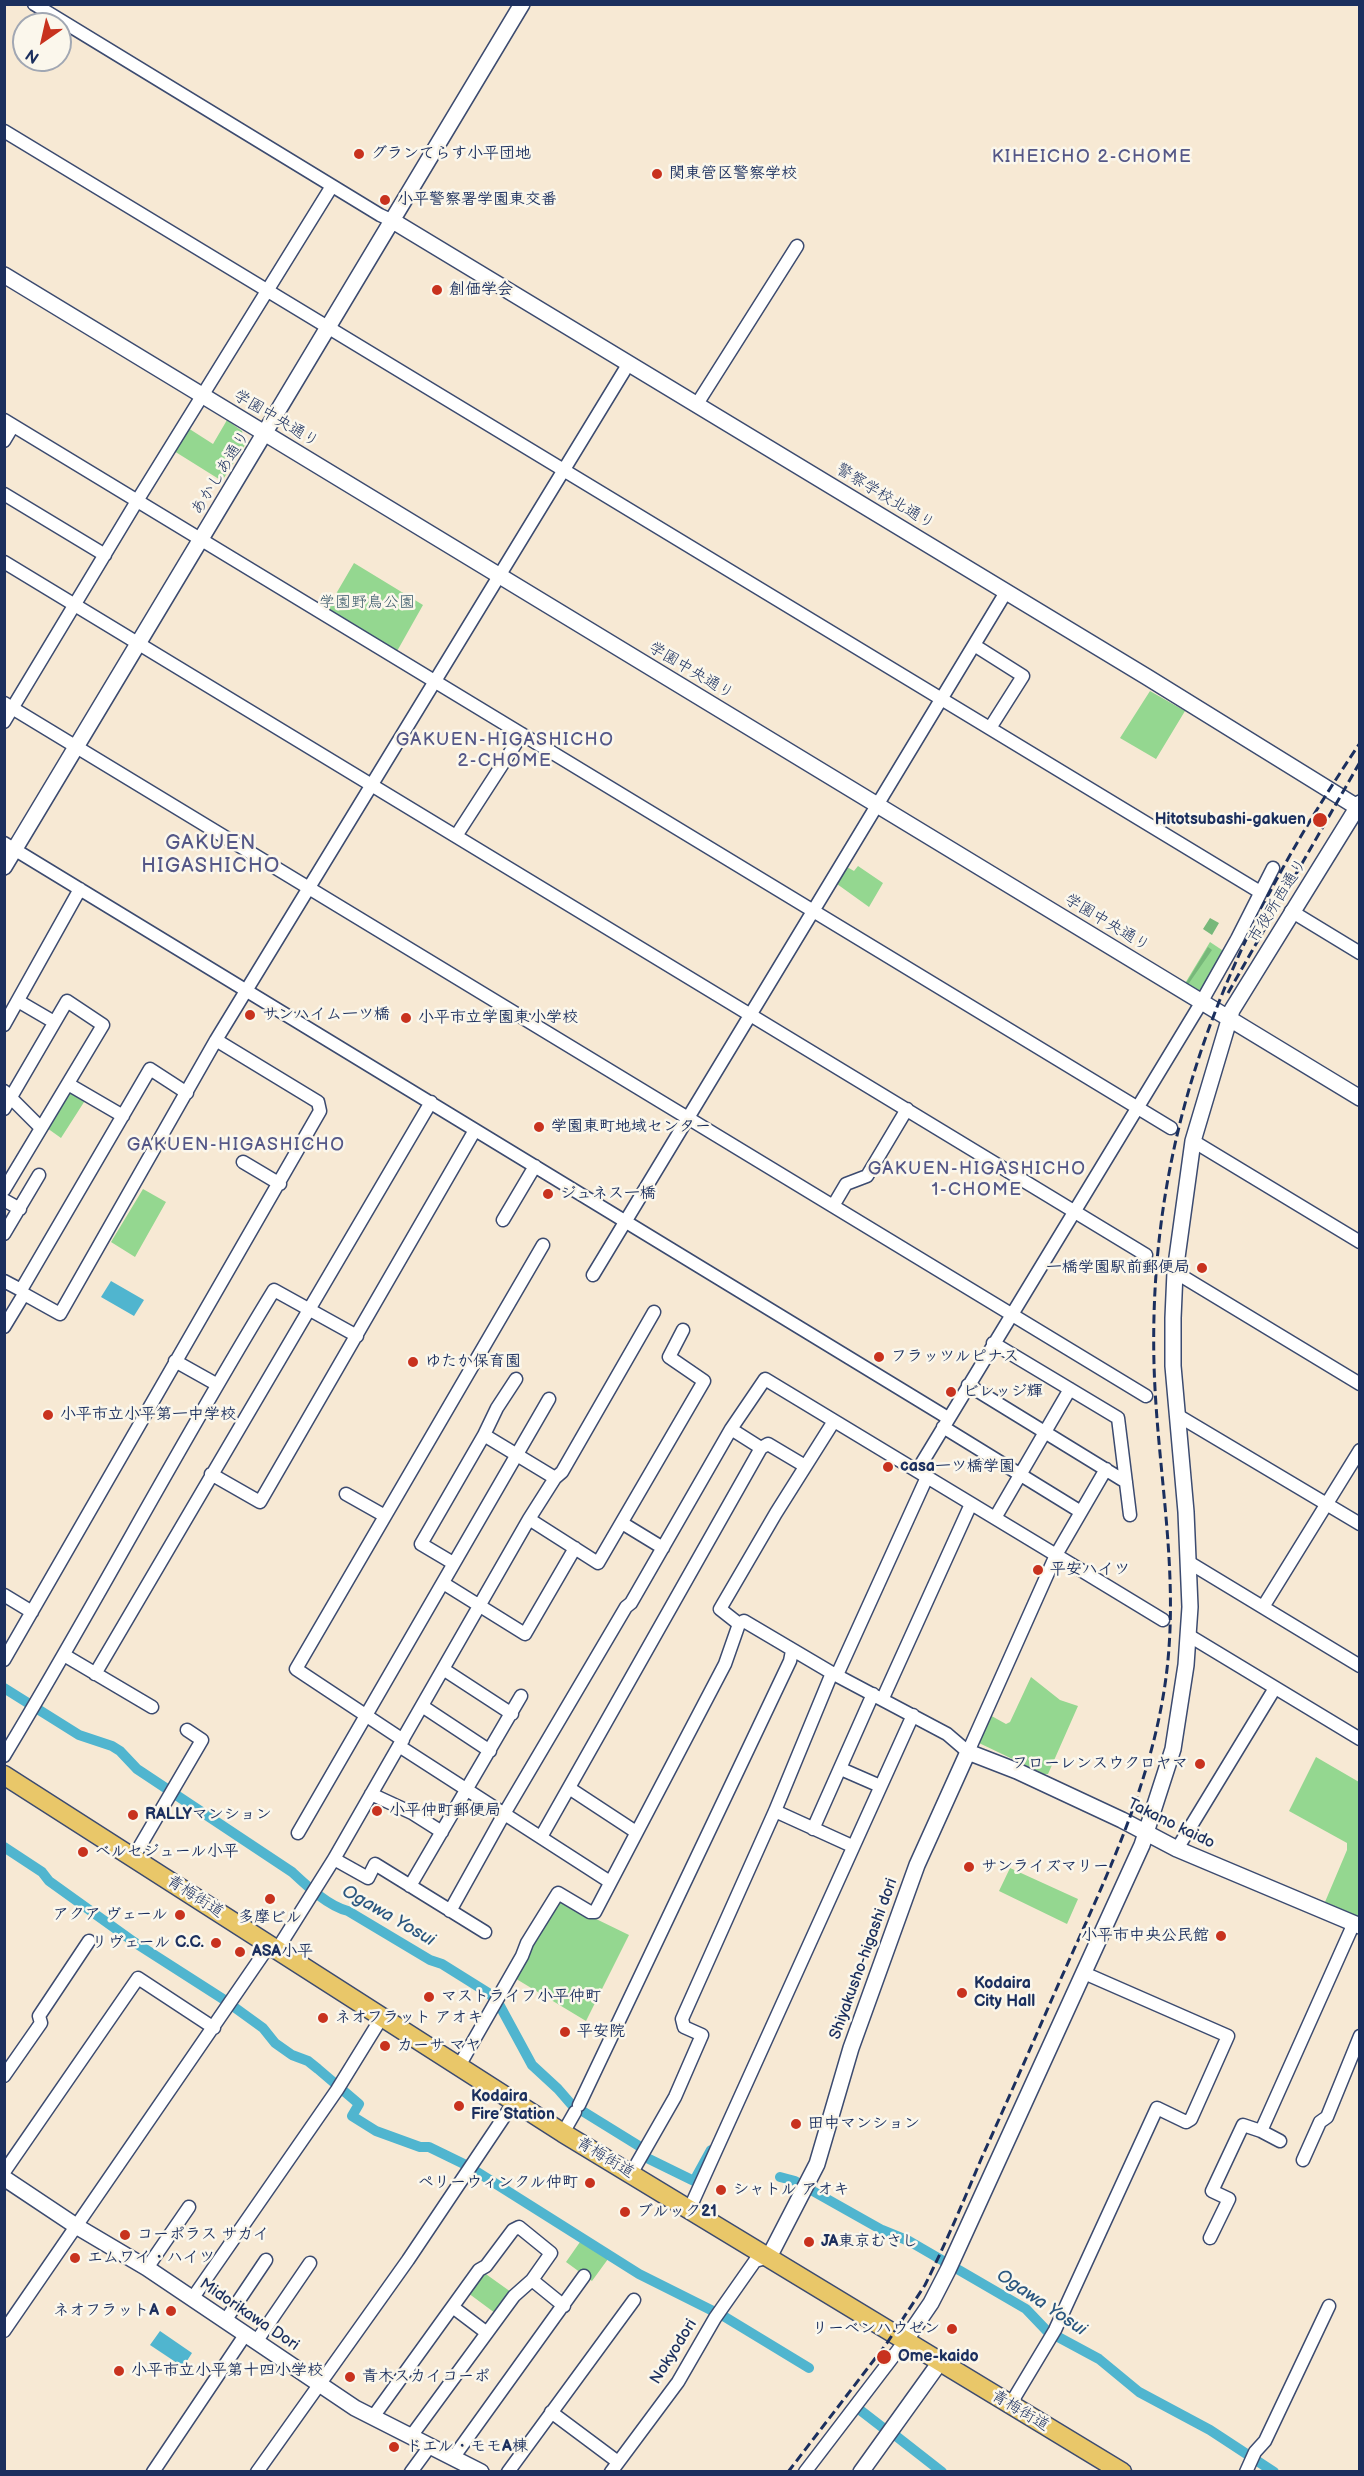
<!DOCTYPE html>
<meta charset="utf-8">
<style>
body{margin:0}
#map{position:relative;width:1364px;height:2476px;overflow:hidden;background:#f7e9d4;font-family:"Balsamiq Sans",sans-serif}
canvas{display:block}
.frame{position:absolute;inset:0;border:6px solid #1b2f5e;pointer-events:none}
.north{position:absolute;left:12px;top:12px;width:60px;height:60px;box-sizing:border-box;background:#fbf7ec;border:2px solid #a1a7b3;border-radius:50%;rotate:214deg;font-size:16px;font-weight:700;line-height:24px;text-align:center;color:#1b2f5e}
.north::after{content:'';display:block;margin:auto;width:21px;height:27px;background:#c8321e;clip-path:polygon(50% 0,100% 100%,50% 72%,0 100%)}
</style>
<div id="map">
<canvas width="1364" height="2476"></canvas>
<div class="frame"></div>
<div class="north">N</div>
</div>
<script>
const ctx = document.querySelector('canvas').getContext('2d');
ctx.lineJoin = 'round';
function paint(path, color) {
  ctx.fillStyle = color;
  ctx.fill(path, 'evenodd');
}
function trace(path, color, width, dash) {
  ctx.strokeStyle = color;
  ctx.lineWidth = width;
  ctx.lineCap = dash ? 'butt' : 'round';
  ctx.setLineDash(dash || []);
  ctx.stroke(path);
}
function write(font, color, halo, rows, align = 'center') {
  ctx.font = font + ' "Balsamiq Sans","Klee One",sans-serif';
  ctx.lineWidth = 5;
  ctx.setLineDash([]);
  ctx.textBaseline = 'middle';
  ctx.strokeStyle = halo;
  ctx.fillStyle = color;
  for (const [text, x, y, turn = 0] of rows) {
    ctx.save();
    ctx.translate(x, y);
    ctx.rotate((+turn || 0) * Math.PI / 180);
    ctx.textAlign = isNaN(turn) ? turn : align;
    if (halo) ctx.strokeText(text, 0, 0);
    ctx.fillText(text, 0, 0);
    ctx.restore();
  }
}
paint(new Path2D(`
 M227,420L242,431L245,445L222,481L174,451L188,428L213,444Z
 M354,563L423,605L396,653L326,611Z
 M1150,691L1185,711L1156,759L1120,738Z
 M858,866L883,883L869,907L837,884L847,867L854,871Z
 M1210,942L1228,954L1203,997L1184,985Z
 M72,1091L86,1099L61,1138L47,1128L66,1093Z
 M143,1189L166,1202L135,1257L111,1242Z
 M1031,1677L1060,1700L1078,1706L1048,1774H1044L979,1743L976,1738L988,1714L1006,1724L1010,1722Z
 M1316,1757L1359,1782V1917L1325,1902L1347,1850V1843L1289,1811Z
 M1010,1868L1078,1899L1067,1924L999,1891Z
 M558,1897L592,1917L629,1935L586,2021L513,1977Z
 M580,2242L608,2259L592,2281L566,2262Z
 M483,2272L511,2292L495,2313L468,2293Z`), '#94d790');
paint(new Path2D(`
 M1210,918L1219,923L1212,935L1203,929Z
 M1208,947L1212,950L1187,986L1185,985Z`), '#77b87a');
paint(new Path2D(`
 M111,1281L144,1300L134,1316L101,1297Z
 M160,2331L192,2353L183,2367L150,2345Z`), '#50b5cf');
trace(new Path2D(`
 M4,1688L79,1735L112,1746L120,1751L137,1769L292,1872C307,1886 328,1906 348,1911L430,1960L442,1964L490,1994L500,2006L532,2065L558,2089L571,2104L639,2146L647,2158L694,2181L711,2150
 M4,1847L42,1872L49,1881L134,1942L223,1999L263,2028L275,2043L292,2055L308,2061L318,2069L359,2104L352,2116L376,2131L420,2147H429L466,2165L639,2274L725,2317L809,2368
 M780,2177L795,2181L882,2230L909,2241L1026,2309L1047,2331L1099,2359L1139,2392L1210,2430L1274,2472
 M860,2410L882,2427
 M896,2436L942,2472`), '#50b5cf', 10);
const minor = new Path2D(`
 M34,4L380,215L393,221
 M4,131L1260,892
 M697,404L797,246
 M4,420L1171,1128
 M4,441L13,426
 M4,494L105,555
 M4,562L1146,1255
 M974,645L1023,676L990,728
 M4,703L1146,1396
 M4,722L137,501L332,186
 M456,836L522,734
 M4,843L948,1418
 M1291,911L1360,953
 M18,1001L54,1022
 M4,1025L80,889
 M68,1084L123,1116
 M4,1091L41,1128
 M4,1109L67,1001L103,1025L4,1190
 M1193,1141L1360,1242
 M243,1162L280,1184
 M4,1200L20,1209
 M833,1206L846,1184L867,1176L907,1109
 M503,1220L535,1166
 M4,1234L39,1175
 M1175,1272L1360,1384
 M593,1275L1006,592
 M4,1281L21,1290
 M24,1294L21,1290L150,1069L187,1093
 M4,1327L24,1294L60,1314L216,1040L629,363
 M993,1343L1118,1418L1130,1515
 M175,1361L216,1384
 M516,1379L497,1408L484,1435L555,1478
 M968,1385L1126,1482
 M1177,1415L1360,1524
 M943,1427L1081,1512
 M731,1429L761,1448L768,1444L805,1466
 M1106,1469L1056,1555L1163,1620
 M917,1471L1198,1008L1237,939L1273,868
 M211,1474L260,1502L475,1130
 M346,1494L385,1516
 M995,1518L1070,1389
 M529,1519L598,1563L704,1381L669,1357L683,1330
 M622,1523L663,1548
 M453,1563L421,1544L484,1435
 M1190,1563L1360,1666
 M443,1583L525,1634L575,1548
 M4,1595L32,1612
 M1263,1607L1360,1450
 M1188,1635L1360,1739
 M64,1655L152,1707
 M4,1660L320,1111L318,1102L216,1040
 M443,1669L512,1714
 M95,1674L431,1102
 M837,1675L927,1477
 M883,1698L971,1504
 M422,1706L490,1751
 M403,1740L296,1669L543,1245
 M399,1746L610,1882
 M4,1756C97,1602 180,1443 274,1290L357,1336
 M841,1769L880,1786
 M569,1788L636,1832
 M371,1794L412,1813L442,1832
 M775,1811L852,1846
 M813,1829L873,1694
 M298,1833L549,1399
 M541,1837L761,1448
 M1177,1849L1275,1688
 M133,1858L202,1740L187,1730
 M334,1859L368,1878L375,1864L485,1932
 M410,1886L521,1696
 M450,1911L504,1814L626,1607L631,1603L731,1429L765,1379L1056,1555L968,1752L947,1734L832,1673L744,1621L739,1624L720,1609L776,1513L834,1421
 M459,2066L522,1956L527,1943L558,1893L590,1912H595L725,1664L739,1624
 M4,2076L41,2023L39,2016L89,1941
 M579,2105L790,1661L792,1651
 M1261,2131L1280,2141
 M563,2133L575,2112
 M1303,2160L1320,2122L1327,2117L1360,2036
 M4,2172L138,1978L214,2028
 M631,2174L675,2097L702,2035L684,2027L682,2019L775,1811L832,1673
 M689,2210L913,1715
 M1210,2238L1229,2199L1212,2191L1243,2125L1261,2131L1354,1923
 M147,2268L189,2207
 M532,2280L564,2306
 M192,2299L337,2090L382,2017
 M454,2308L487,2333
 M225,2321L266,2260
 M4,2331L266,1950L280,1945L334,1859L529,1519L555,1478L562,1472L654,1312
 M256,2342L310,2263
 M1010,2405L1055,2330L1157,2108L1186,2122L1191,2119L1228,2036L1084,1973
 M551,2412L618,2462
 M373,2417L479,2270L486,2266L513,2230L519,2227L551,2253L532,2280L514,2296L412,2435
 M453,2458L584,2276
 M153,2472L245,2335
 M257,2472L408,2260L514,2102
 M411,2472L430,2446
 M508,2472L634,2300
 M611,2472L678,2382L715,2318L755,2261L769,2257
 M805,2472L905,2341
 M1246,2472L1255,2452L1265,2441L1329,2306`);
const tertiary = new Path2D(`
 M393,221L1147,677L1357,807
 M4,275L1360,1098
 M4,867L522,4
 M4,2178L76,2226L147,2268L355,2408L481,2472
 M769,2257L817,2164L851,2048L917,1865L968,1752L1017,1771L1122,1820L1177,1849L1360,1926
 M905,2341L931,2303L948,2270L1142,1845L1173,1749L1186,1665L1190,1607L1186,1512L1173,1366V1318L1175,1272L1193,1141L1232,1010L1360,803
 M861,2472L940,2362`);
const primary = new Path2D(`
 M4,1775L563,2133L1122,2472`);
trace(minor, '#3c4b70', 15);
trace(tertiary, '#3c4b70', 18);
trace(primary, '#3c4b70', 21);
trace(minor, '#fff', 12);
trace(tertiary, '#fff', 15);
trace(primary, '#e9c769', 18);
trace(new Path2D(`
 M1228,993L1360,762
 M788,2472L887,2343L925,2285C946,2243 964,2200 982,2157C1007,2102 1031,2047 1055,1992C1098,1894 1147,1798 1164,1691C1182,1580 1157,1475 1154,1364C1148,1127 1230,935 1360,743`), '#1b2f5e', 3, [9, 4.5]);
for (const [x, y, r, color] of [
 [359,154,6,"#c8321e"],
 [657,174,6,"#c8321e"],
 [385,200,6,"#c8321e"],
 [437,290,6,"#c8321e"],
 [1320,820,8,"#c8321e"],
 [250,1015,6,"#c8321e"],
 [406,1018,6,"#c8321e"],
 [539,1127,6,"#c8321e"],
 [548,1194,6,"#c8321e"],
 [1202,1268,6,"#c8321e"],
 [879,1357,6,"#c8321e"],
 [413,1362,6,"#c8321e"],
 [951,1392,6,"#c8321e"],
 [48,1415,6,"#c8321e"],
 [888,1467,6,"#c8321e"],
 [1038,1570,6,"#c8321e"],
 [1200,1764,6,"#c8321e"],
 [377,1811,6,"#c8321e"],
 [133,1815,6,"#c8321e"],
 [83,1852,6,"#c8321e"],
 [969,1867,6,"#c8321e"],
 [270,1899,6,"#c8321e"],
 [180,1915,6,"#c8321e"],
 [1221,1936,6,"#c8321e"],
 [216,1943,6,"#c8321e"],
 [240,1952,6,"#c8321e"],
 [962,1993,6,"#c8321e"],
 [429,1997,6,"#c8321e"],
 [323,2018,6,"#c8321e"],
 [565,2032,6,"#c8321e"],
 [385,2046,6,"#c8321e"],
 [459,2106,6,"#c8321e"],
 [796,2124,6,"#c8321e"],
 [590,2183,6,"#c8321e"],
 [721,2190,6,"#c8321e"],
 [625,2212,6,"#c8321e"],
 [125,2235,6,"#c8321e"],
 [809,2242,6,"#c8321e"],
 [75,2258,6,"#c8321e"],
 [171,2311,6,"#c8321e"],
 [952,2329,6,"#c8321e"],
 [884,2357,8,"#c8321e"],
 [119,2371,6,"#c8321e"],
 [350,2377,6,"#c8321e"],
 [394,2447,6,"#c8321e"]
]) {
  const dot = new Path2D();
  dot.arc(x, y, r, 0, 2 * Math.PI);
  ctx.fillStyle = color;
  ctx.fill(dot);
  trace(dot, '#fbf7ec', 2);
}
write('bold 16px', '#1b2f5e', '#fbf7ec', [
 ["グランてらす小平団地",371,154],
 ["関東管区警察学校",669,174],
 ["小平警察署学園東交番",397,200],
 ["創価学会",449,290],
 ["Hitotsubashi-gakuen",1306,820,"right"],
 ["サンハイム一ツ橋",262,1015],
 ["小平市立学園東小学校",418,1018],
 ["学園東町地域センター",551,1127],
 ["ジュネス一橋",560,1194],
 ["一橋学園駅前郵便局",1190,1268,"right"],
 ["フラッツルピナス",891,1357],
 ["ゆたか保育園",425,1362],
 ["ビレッジ輝",963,1392],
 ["小平市立小平第一中学校",60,1415],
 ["casa一ツ橋学園",900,1467],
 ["平安ハイツ",1050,1570],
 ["フローレンスウクロヤマ",1188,1764,"right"],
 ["小平仲町郵便局",389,1811],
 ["RALLYマンション",145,1815],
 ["ベルセジュール小平",95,1852],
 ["サンライズマリー",981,1867],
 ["アクア ヴェール",168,1915,"right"],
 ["多摩ビル",270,1918,"center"],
 ["小平市中央公民館",1209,1936,"right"],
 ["リヴェール C.C.",204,1943,"right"],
 ["ASA小平",252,1952],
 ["Kodaira",974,1984],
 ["City Hall",974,2002],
 ["マストライフ小平仲町",441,1997],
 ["ネオフラット アオキ",335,2018],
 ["平安院",577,2032],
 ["カーサ マヤ",397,2046],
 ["Kodaira",471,2097],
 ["Fire Station",471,2115],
 ["田中マンション",808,2124],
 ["ペリーウィンクル仲町",578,2183,"right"],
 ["シャトル アオキ",733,2190],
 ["ブルック21",637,2212],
 ["コーポラス サカイ",137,2235],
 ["JA東京むさし",821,2242],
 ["エムワイ・ハイツ",87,2258],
 ["ネオフラットA",159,2311,"right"],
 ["リーベンハウゼン",940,2329,"right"],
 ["Ome-kaido",898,2357],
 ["小平市立小平第十四小学校",131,2371],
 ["青木スカイコーポ",362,2377],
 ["ドエル・モモA棟",406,2447]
], 'left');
write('16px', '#1b2f5e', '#fbf7ec', [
 ["学園中央通り",276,419,31],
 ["あかしあ通り",221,473,-58],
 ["警察学校北通り",885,497,31],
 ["学園中央通り",691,671,31],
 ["市役所西通り",1278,901,-58],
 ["学園中央通り",1107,923,31],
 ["Takano kaido",1171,1824,26],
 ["青梅街道",195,1897,33],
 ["Shiyakusho-higashi dori",864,1959,-70],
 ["青梅街道",605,2158,31],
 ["Midorikawa Dori",249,2315,34],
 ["Nokyodori",674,2352,-58],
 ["青梅街道",1020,2411,31]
]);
write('16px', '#39596a', '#fbf7ec', [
 ["学園野鳥公園",367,603]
]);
ctx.letterSpacing = '1.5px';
write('18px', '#545787', '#fbf7ec', [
 ["KIHEICHO 2-CHOME",1092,157],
 ["GAKUEN-HIGASHICHO",505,740],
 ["2-CHOME",505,761],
 ["GAKUEN-HIGASHICHO",236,1145],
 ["GAKUEN-HIGASHICHO",977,1169],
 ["1-CHOME",977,1190]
]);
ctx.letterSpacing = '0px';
write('italic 18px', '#2b5780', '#fbf7ec', [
 ["Ogawa Yosui",388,1916,30],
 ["Ogawa Yosui",1041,2303,34]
]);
ctx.letterSpacing = '1.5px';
write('20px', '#545787', '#fbf7ec', [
 ["GAKUEN",211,844],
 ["HIGASHICHO",211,867]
]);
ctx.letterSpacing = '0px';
</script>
